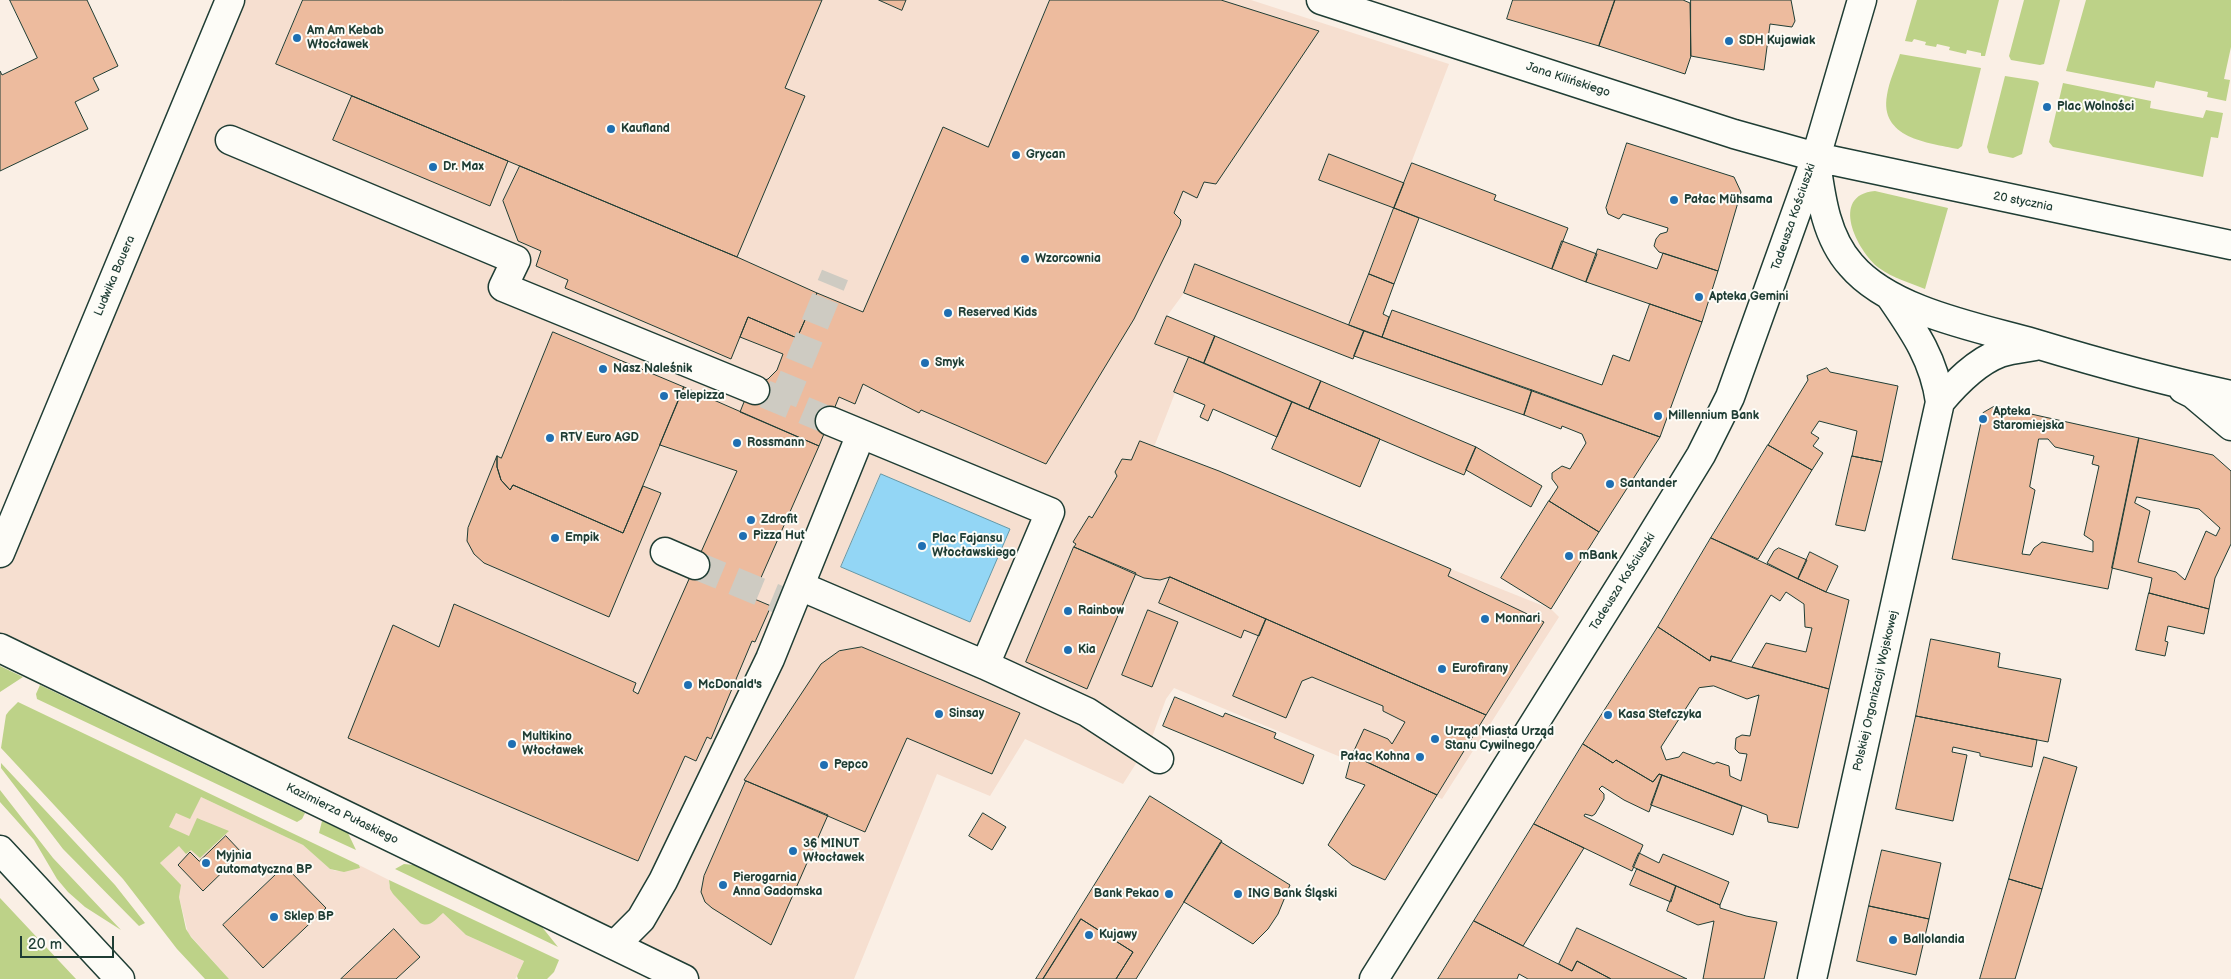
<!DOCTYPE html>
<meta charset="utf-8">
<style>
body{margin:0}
#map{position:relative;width:2231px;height:979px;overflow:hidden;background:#faefe5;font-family:"Balsamiq Sans",sans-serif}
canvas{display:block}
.scale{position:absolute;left:20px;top:936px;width:94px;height:22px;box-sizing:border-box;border:2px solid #1f3d34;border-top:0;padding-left:6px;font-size:15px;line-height:18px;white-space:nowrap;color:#1f3d34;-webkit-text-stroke:4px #fdfcf7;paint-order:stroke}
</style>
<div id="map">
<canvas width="2231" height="979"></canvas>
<div class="scale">20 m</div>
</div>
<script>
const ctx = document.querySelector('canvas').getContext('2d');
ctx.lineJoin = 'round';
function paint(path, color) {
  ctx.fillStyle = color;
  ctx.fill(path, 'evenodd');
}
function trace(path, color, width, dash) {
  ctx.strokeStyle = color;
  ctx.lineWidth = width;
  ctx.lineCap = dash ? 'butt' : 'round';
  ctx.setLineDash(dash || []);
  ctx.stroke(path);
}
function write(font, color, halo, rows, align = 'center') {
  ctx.font = font + ' "Balsamiq Sans",sans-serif';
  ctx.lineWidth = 4;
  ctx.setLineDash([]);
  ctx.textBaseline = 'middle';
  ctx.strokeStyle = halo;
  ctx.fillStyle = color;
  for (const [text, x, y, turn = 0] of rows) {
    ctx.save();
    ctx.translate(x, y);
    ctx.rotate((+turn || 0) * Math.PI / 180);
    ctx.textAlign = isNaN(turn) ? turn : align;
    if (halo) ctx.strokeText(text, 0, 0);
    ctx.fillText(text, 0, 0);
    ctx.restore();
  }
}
paint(new Path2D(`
 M230,0H1251L1449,64L1349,325L1195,264L1184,293L1167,316L1155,343L1189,357L1154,447L1219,471L1451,569L1551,609L1559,617L1442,799L1174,688L1166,699L1151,740L1123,784L1025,739L990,796L937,774L854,979H684L0,648V553Z
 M201,797L303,845L330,869L336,871L360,868L359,865L389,880V885L393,894L420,923L443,913L466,935L524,961L517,976L515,979H229L188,933L179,897V889L160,863L179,845L191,850L228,832L200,819L191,839L164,827L173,807Z`), '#f6dfd0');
paint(new Path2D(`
 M1917,0H1999L1985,56H1981V53L1967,50L1966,54L1949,50L1950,47L1937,44L1936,47L1925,45L1926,42L1914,39L1912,42L1905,41Z
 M2024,0H2060L2044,64L2040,65L2011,60L2009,56Z
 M2086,0H2231V47L2224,79L2230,80L2226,101L2207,97L2208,92L2156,81L2154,88L2066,71Z
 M1900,54L1981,68L1962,146L1958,149C1928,143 1879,138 1887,95C1889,81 1896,67 1900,54Z
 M2005,76L2037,81L2039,83L2022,154L2013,158L1989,153L1987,147Z
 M2063,83L2151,101L2150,108L2203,118L2206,110L2223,113L2218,138L2211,137L2203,177L2053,147L2049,142Z
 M1875,191L1948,208L1925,289C1910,283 1893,278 1879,268C1857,251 1829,195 1875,191Z
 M0,666L23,677L0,692Z
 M40,685L305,813L302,819L297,822L37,699L36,694Z
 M18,702L359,865L360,868L344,872L330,869L303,845L201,797L190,819L176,813L169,827L189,836L197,818L229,831L200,858L191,850L186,854L179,846L160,863L181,885L179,897L186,929L191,937L229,979H205L177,949L123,879L1,748L6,715L9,711Z
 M1,763L115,885L145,923L139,926L63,849L1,768Z
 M0,790L53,858L121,930L85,907L68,892L57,879L34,840L0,802Z
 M322,821L348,833L356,850L319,833Z
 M404,864L414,865L542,927L558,947L395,869Z
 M389,880L559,960L554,972L547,979H518L517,976L524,961L466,935L443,913C435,920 430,928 420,923L393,894L390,889Z
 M0,898L76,979H0Z`), '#bdd288');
const water = new Path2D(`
 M881,474L1010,529L970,622L841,567Z`);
paint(water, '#93d6f5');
trace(water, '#6599a8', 1);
const building = new Path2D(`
 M10,0H87L118,66L93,78L99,90L75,102L88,129L0,171V71L2,75L37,58Z
 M303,0H822L785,88L805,96L737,257L276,64Z
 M879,0H906L902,10Z
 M1050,0H1221L1319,31L1216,184L1204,182L1197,198L1183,191L1174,213L1181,220L1180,225L1134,319L1046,464L921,410L919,413L863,384L855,404L839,397L819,446L740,412L746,397L757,383L768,379L777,370L783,354L740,337L748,317L797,338L817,293L863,312L943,127L988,147Z
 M1513,0H1615L1599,46L1507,19Z
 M1615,0H1683L1690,3L1691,56L1685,74L1599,46Z
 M1691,0H1791L1795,21L1792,27L1770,24L1764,70L1707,59L1691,56Z
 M352,96L508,161L490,206L333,140Z
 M1627,143L1734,177L1741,192L1718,271L1659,252L1654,246L1656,239L1660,234L1667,232L1668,228L1623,214L1619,219L1608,214L1606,208Z
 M1329,154L1404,183L1394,208L1319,180Z
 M1412,163L1496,195L1494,200L1568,228L1552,269L1394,208Z
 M520,166L737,257L817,293L797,338L748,317L731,359L565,288L568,280L536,266L541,251L518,241L503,201Z
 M1394,208L1419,218L1394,284L1369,274Z
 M1562,241L1597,254L1586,282L1552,269Z
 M1598,249L1657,269L1663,253L1718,271L1702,322L1586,282Z
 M1195,264L1364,331L1353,359L1184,293Z
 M1369,274L1394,284L1383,314L1389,317L1382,337L1349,325Z
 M1650,304L1702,322L1660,437L1382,337L1392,310L1602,385L1613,355L1629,361Z
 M1167,316L1215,336L1204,363L1155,344Z
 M1364,331L1532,390L1524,415L1354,356Z
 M553,332L684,387L623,533L513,485L510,490L501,480L497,467V456L501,458Z
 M1215,336L1321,381L1309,409L1204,363Z
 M1189,357L1292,402L1277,437L1213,409L1208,421L1200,417L1205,405L1174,392Z
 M1827,368L1830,372L1898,386L1882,462L1852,456L1857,431L1819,421L1811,433L1819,438L1813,446L1823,453L1812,470L1768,445L1808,380L1807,376Z
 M1321,381L1476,447L1464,475L1309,409Z
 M684,387L819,446L752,598L771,606L755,642L752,641L711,739L707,737L696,761L685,756L638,861L348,738L393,625L439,647L454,604L636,683L633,691L638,694L737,471L660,445Z
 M1532,390L1660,437L1599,532L1549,501L1558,487L1552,479V473L1562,466L1570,469L1586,443L1582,434L1562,426L1561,429L1524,415Z
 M1292,402L1380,439L1360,487L1272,449Z
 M1995,406L2139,438L2108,589L1952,559L1983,413ZM2039,439H2048L2055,447L2094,456L2092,464L2099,466L2084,535L2093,541V552L2042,542L2034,548L2030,555L2022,554L2035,490L2030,487Z
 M2139,438L2213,455L2231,471V544L2215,578L2209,609L2149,593L2152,578L2112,568ZM2137,497L2199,509L2220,528L2216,536L2206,531L2185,580L2176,572L2138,562L2150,511L2135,503Z
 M1140,441L1219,471L1428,559L1451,569L1448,576L1544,622L1486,715L1170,577L1160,580L1144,578L1074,547L1076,544L1073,542L1089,516L1092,518L1117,476L1115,472L1122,459L1131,460Z
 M1768,445L1812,470L1758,559L1711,538Z
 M1476,447L1542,486L1531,507L1466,470Z
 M497,456V467L501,480L510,490L513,485L623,533L643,486L661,493L609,617L484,563L474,554L467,541L468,528Z
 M1852,456L1882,462L1865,531L1836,525Z
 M1549,501L1599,532L1551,609L1501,578Z
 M1711,538L1826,592L1849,600L1829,689L1752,667L1766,643L1806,652L1812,628L1805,627L1804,604L1786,592L1780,601L1771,595L1731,661L1711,656L1710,661L1658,627Z
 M1074,547L1136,573L1087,689L1026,662Z
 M1779,548L1807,560L1798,579L1767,563L1774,551Z
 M1810,552L1838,566L1826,592L1798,579Z
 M1170,577L1266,619L1259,636L1244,630L1241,638L1159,603Z
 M2149,593L2209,609L2204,634L2168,626L2165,641L2168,642L2165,656L2136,650Z
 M1148,610L1178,622L1152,687L1122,675Z
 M1266,619L1486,715L1437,795L1352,755L1364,729L1388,739L1392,744L1405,722L1383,711V706L1312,677L1302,681L1286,718L1233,696Z
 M1658,627L1710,661L1711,656L1829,689L1798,828L1768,822L1767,815L1659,774L1653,782L1616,760L1613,763L1583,744ZM1714,686L1747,699L1759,695L1750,736L1742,735L1736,738L1735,749L1739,753L1747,754L1741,781L1730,776L1729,766L1717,762L1714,764L1683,752L1679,757L1666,760L1661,747L1699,688Z
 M1931,639L2000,653L1998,667L2061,679L2048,742L1916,716Z
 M862,647L1020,713L992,774L907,738L865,832L744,780L821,664L839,651Z
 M1175,697L1223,717L1225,713L1276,733L1274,738L1314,755L1303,784L1163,726Z
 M1916,716L2037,740L2032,767L1980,756V753L1953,747L1952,752L1967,755L1953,821L1896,809Z
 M1583,744L1613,763L1616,760L1653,782L1659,774L1662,775L1649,812L1624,800L1602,786L1599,789L1604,794V799L1595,814L1592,816L1585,814L1584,816L1643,845L1632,871L1534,824Z
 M1352,755L1437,795L1385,880L1352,865L1328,845L1365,785L1346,778Z
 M2044,757L2077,767L2042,889L2009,879Z
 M1662,775L1742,806L1733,835L1651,805Z
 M746,781L828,815L771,945L712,908L705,902L701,892L704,876Z
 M1150,796L1222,841L1136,979H1116L1133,952L1081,919L1043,979H1036Z
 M983,813L1006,827L992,850L969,836Z
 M1534,824L1584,848L1523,946L1474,921Z
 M226,836L242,853L203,891L178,865L190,852L199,861Z
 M1221,842L1290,885L1278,914L1268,929L1253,944L1184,902Z
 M1882,850L1941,863L1929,919L1869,906Z
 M1639,853L1659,863L1663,854L1729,882L1720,905L1633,867Z
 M285,866L326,908L263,968L223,925Z
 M1637,869L1676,886L1671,902L1630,885Z
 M2009,879L2042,889L2015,979H1980Z
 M1676,886L1720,905V908L1746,916L1777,922L1764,979H1703L1714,921L1698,925L1667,911Z
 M1869,906L1929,919L1916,975L1857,961Z
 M1081,919L1133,952L1116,979H1043Z
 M1474,921L1572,971L1577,961L1611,979H1528L1519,974L1517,979H1438Z
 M1577,928L1687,979H1611L1577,961L1572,971L1559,964Z
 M394,929L420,957L396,979H341Z`);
paint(building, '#edbb9e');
trace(building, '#1f3d34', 1);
trace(new Path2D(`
 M765,394L830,421
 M783,402L835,275
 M695,565L792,605`), '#cecbc2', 28, [28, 14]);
const street = new Path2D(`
 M230,140L516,260L503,287L755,390
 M665,552L695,565
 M0,553L230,0
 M800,586L985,665L1050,512L830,421
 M0,648L684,979
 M985,665L1087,712L1159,759
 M615,945L641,919L663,881L770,659L861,434`);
const secondary = new Path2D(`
 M1321,0L1734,134L1816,157L2231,245
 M1816,162C1821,198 1826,237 1851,265C1890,311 1976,327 2033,343C2099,363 2164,381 2231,395
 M2183,389L2193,394L2231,426
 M1940,402C1956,383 1976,362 2000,353C2011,349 2024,348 2035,346
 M1374,979L1636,561L1701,455L1730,397L1816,157L1862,0
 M1812,979L1940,402C1934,359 1914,331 1890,296`);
const primary = new Path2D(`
 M0,850L120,979`);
trace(street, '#1f3d34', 31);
trace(secondary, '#1f3d34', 31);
trace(primary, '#1f3d34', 31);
trace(street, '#fdfcf7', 28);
trace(secondary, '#fdfcf7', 28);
trace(primary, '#fdfcf7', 28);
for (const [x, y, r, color] of [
 [297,38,5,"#1f6fb2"],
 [1729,41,5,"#1f6fb2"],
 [2047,107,5,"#1f6fb2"],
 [611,129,5,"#1f6fb2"],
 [1016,155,5,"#1f6fb2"],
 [433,167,5,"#1f6fb2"],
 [1674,200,5,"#1f6fb2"],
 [1025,259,5,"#1f6fb2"],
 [1699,297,5,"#1f6fb2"],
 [948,313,5,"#1f6fb2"],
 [925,363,5,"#1f6fb2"],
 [603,369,5,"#1f6fb2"],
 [664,396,5,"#1f6fb2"],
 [1658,416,5,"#1f6fb2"],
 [1983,419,5,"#1f6fb2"],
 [550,438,5,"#1f6fb2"],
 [737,443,5,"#1f6fb2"],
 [1610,484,5,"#1f6fb2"],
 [751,520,5,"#1f6fb2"],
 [743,536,5,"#1f6fb2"],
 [555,538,5,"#1f6fb2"],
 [922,546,5,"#1f6fb2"],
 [1569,556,5,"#1f6fb2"],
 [1068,611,5,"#1f6fb2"],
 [1485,619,5,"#1f6fb2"],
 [1068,650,5,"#1f6fb2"],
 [1442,669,5,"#1f6fb2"],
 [688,685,5,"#1f6fb2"],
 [939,714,5,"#1f6fb2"],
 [1608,715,5,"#1f6fb2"],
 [1435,739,5,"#1f6fb2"],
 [512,744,5,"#1f6fb2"],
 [1420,757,5,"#1f6fb2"],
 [824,765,5,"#1f6fb2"],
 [793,851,5,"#1f6fb2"],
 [206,863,5,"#1f6fb2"],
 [723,885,5,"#1f6fb2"],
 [1169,894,5,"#1f6fb2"],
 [1238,894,5,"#1f6fb2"],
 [274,917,5,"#1f6fb2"],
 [1089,935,5,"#1f6fb2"],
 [1893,940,5,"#1f6fb2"]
]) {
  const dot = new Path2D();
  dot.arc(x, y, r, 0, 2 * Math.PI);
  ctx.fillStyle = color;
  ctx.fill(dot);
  trace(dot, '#fdfcf7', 2);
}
write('bold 12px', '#1f3d34', '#fdfcf7', [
 ["Am Am Kebab",307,31],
 ["Włocławek",307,45],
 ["SDH Kujawiak",1739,41],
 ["Plac Wolności",2057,107],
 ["Kaufland",621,129],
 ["Grycan",1026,155],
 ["Dr. Max",443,167],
 ["Pałac Mühsama",1684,200],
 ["Wzorcownia",1035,259],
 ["Apteka Gemini",1709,297],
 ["Reserved Kids",958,313],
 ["Smyk",935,363],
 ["Nasz Naleśnik",613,369],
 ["Telepizza",674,396],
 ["Apteka",1993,412],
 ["Staromiejska",1993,426],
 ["Millennium Bank",1668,416],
 ["RTV Euro AGD",560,438],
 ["Rossmann",747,443],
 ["Santander",1620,484],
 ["Zdrofit",761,520],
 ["Pizza Hut",753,536],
 ["Empik",565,538],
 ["Plac Fajansu",932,539],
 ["Włocławskiego",932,553],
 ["mBank",1579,556],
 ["Rainbow",1078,611],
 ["Monnari",1495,619],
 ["Kia",1078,650],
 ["Eurofirany",1452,669],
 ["McDonald's",698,685],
 ["Sinsay",949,714],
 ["Kasa Stefczyka",1618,715],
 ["Urząd Miasta Urząd",1445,732],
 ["Stanu Cywilnego",1445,746],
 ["Multikino",522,737],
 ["Włocławek",522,751],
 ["Pałac Kohna",1410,757,"right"],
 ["Pepco",834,765],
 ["36 MINUT",803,844],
 ["Włocławek",803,858],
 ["Myjnia",216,856],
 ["automatyczna BP",216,870],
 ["Pierogarnia",733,878],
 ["Anna Gadomska",733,892],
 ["Bank Pekao",1159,894,"right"],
 ["ING Bank Śląski",1248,894],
 ["Sklep BP",284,917],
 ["Kujawy",1099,935],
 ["Ballolandia",1903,940]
], 'left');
write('12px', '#1f3d34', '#fdfcf7', [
 ["Jana Kilińskiego",1568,80,18],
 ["20 stycznia",2023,202,11],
 ["Tadeusza Kościuszki",1794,217,-71],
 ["Ludwika Bauera",115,276,-67],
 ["Tadeusza Kościuszki",1623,582,-58],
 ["Polskiej Organizacji Wojskowej",1876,691,-77],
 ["Kazimierza Pułaskiego",342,814,26]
]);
</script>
